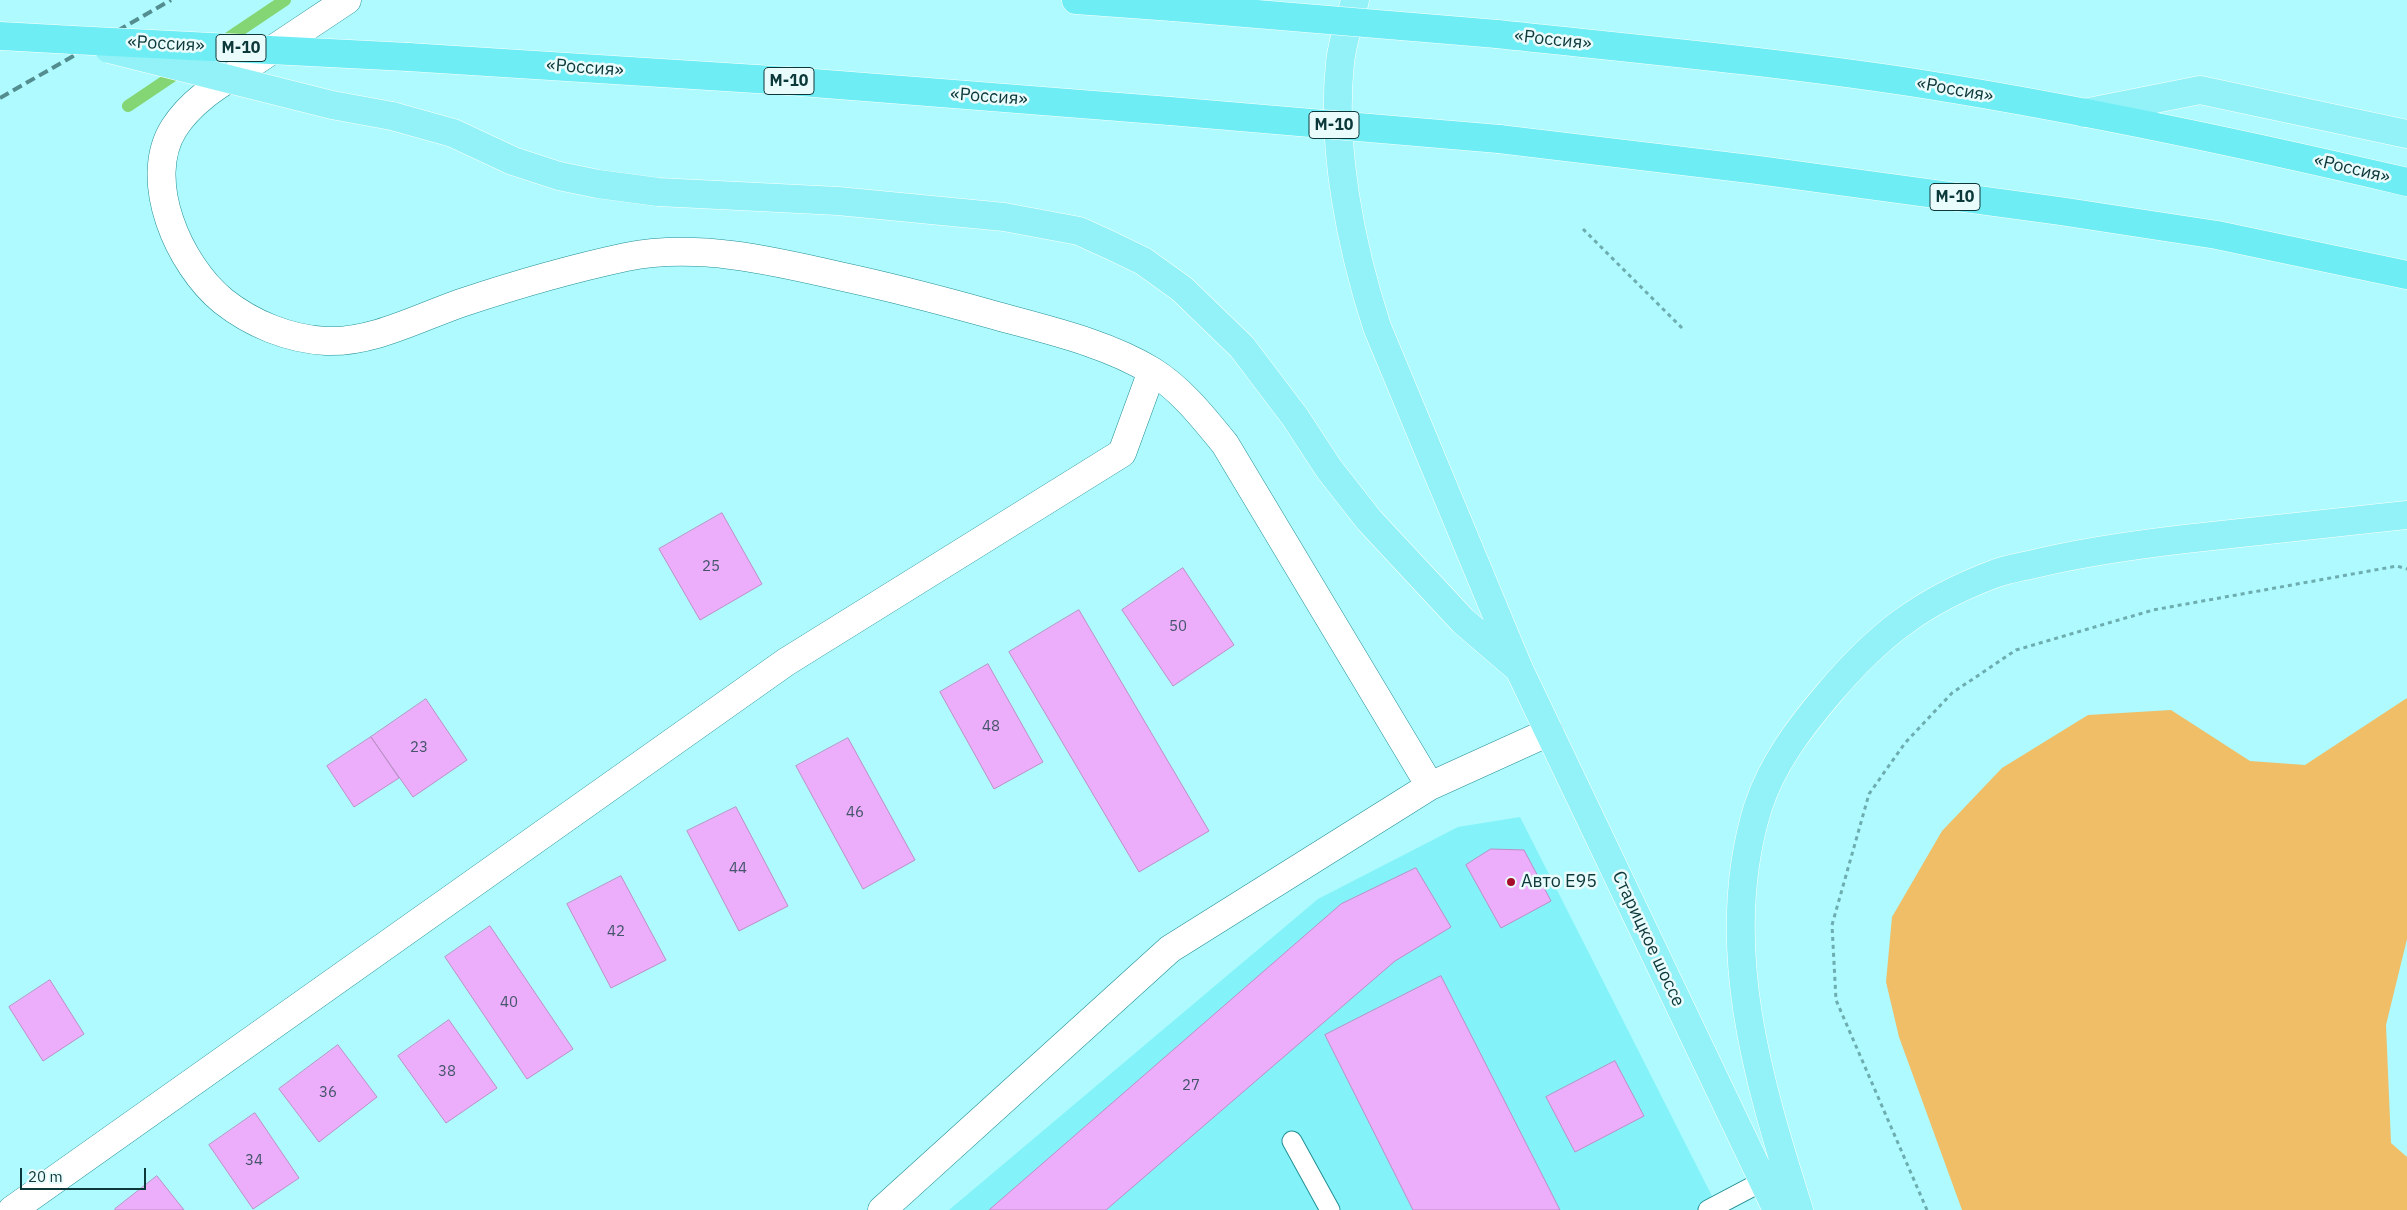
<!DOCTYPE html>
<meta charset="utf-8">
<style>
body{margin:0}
#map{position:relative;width:2407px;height:1210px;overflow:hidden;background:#aefafe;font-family:"IBM Plex Sans",sans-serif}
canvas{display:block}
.scale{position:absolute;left:20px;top:1168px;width:126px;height:22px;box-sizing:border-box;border:2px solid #0c383a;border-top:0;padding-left:6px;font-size:15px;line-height:18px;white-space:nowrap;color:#0c383a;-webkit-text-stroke:4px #eafbfc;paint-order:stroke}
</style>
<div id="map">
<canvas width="2407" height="1210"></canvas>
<div class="scale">20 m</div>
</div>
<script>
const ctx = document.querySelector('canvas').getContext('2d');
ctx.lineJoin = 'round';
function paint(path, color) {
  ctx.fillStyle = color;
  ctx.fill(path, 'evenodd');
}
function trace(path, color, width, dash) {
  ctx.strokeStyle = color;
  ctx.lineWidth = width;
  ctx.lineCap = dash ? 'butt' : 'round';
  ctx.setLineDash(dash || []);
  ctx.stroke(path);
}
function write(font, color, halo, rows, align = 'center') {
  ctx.font = font + ' "IBM Plex Sans",sans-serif';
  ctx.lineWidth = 5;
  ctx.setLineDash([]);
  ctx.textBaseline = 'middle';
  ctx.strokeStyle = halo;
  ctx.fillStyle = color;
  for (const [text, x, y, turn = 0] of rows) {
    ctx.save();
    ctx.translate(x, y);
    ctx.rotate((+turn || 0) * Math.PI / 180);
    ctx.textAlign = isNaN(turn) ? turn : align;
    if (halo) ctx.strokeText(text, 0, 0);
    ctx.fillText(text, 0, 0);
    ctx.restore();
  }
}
paint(new Path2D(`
 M1520,817L1719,1210H949L1318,899L1458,827Z`), '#83f3f9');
paint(new Path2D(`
 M2407,698V939L2386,1025L2391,1143L2407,1157V1210H1962L1899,1037L1886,982L1892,917L1942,831L2002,768L2088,715L2171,710L2250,761L2305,765Z`), '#efbe67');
trace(new Path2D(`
 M221,43L285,0
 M128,106L183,69`), '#84d573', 12);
const building = new Path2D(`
 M722,513L762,584L700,620L659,549Z
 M1183,568L1234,645L1173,686L1122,610Z
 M1079,610L1209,831L1139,872L1009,652Z
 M988,664L1043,762L994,789L940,692Z
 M426,699L467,760L413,797L371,737Z
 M371,737L399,778L354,807L327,766Z
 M848,738L915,860L863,889L796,766Z
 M736,807L788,906L739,931L687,831Z
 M1491,849L1524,850L1551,901L1501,928L1466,865Z
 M1416,868L1451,927L1395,961L1106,1210H989L1341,904Z
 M621,876L666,960L611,988L567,904Z
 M490,926L573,1049L527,1079L445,957Z
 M1441,976L1560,1210H1413L1325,1035Z
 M50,980L84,1034L43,1061L9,1007Z
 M449,1020L497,1088L446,1123L398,1056Z
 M338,1045L377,1097L319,1142L279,1089Z
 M1615,1061L1644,1116L1575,1152L1546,1097Z
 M255,1113L299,1178L253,1209L209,1145Z
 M157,1176L184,1210H115V1209Z`);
paint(building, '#ecadfa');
trace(building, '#bc8fc6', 1);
const service = new Path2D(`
 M1292,1141L1330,1210
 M1708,1210L1763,1181`);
const minor = new Path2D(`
 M347,0C316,21 285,41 254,62C225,81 193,98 174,128C141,180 179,265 223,301C252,324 289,339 326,341C372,343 418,318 461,303C515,285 570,269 626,257C696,243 770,260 839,276C890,287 940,300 990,314C1043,329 1105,342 1152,371C1181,389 1203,417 1225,444L1430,786
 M12,1210L786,662L1122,453L1152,371
 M882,1210L1170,949L1430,786L1549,732`);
const primary = new Path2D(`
 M1355,0C1350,21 1342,42 1340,63C1331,148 1351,247 1377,327L1519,669L1777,1210
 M2084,113L2200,90L2407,134
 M392,116L453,133L513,161L559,176L598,184L658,192L838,201L1004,217L1079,231L1112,246L1143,261L1182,289L1242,347L1295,417L1329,469L1369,520L1463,621L1519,669
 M1799,1210C1758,1080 1716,943 1758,807C1772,764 1800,727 1829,693C1878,635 1922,601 1994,574C2007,569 2021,567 2034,564C2083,552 2134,545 2185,539C2259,531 2333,523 2407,515`);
const trunk = new Path2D(`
 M1076,0L1173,7
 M1497,34C1637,49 1777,62 1916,83C2081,109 2245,144 2407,182
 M0,36L73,40
 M408,57L788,81L1170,111
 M1499,139L1758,170L2060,211L2217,235L2407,275`);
trace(service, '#218f95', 21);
trace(minor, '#218f95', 29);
trace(primary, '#fff', 29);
trace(trunk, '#fff', 29);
trace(new Path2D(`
 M1583,229L1683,329
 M1927,1210L1836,1000L1832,925L1869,794L1905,743L1952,693L2016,650L2153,610L2397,566L2407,569`), '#6dacaf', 3, [4, 4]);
trace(service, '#fff', 19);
trace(minor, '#fff', 28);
trace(primary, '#92f2f7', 28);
trace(trunk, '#6eeef4', 28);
trace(new Path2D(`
 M0,98L171,0`), '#538d90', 4, [10, 5]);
const primaryBridge = new Path2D(`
 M109,49L332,105L392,116`);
const trunkBridge = new Path2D(`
 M1173,7L1497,34
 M73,40L408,57
 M1170,111L1499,139`);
trace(primaryBridge, '#fff', 29, []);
trace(trunkBridge, '#fff', 29, []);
trace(primaryBridge, '#92f2f7', 28);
trace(trunkBridge, '#6eeef4', 28);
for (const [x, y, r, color] of [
 [1511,882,5,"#a60d2b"]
]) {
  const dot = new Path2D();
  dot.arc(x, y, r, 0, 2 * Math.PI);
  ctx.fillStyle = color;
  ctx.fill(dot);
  trace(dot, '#eafbfc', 2);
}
write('15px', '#44556a', null, [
 ["25",711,567],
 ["50",1178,627],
 ["48",991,727],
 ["23",419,748],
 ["46",855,813],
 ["44",738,869],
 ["42",616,932],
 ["40",509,1003],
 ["38",447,1072],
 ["27",1191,1086],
 ["36",328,1093],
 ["34",254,1161]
]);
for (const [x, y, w] of [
 [241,48,50],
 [789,81,50],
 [1334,125,50],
 [1955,197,50]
]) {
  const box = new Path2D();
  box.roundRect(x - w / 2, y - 13.5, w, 27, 4);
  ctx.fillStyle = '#eafbfc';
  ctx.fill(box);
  trace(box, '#0c383a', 1);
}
write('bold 16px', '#0c383a', null, [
 ["М-10",241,48],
 ["М-10",789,81],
 ["М-10",1334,125],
 ["М-10",1955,197]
]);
write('18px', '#0c383a', '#eafbfc', [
 ["«Россия»",1553,40,6],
 ["«Россия»",166,44,3],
 ["«Россия»",585,68,4],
 ["«Россия»",1955,90,10],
 ["«Россия»",989,97,4],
 ["«Россия»",2352,169,13],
 ["Старицкое шоссе",1648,939,65]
]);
write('18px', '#0c383a', '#eafbfc', [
 ["Авто E95",1521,882]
], 'left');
</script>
